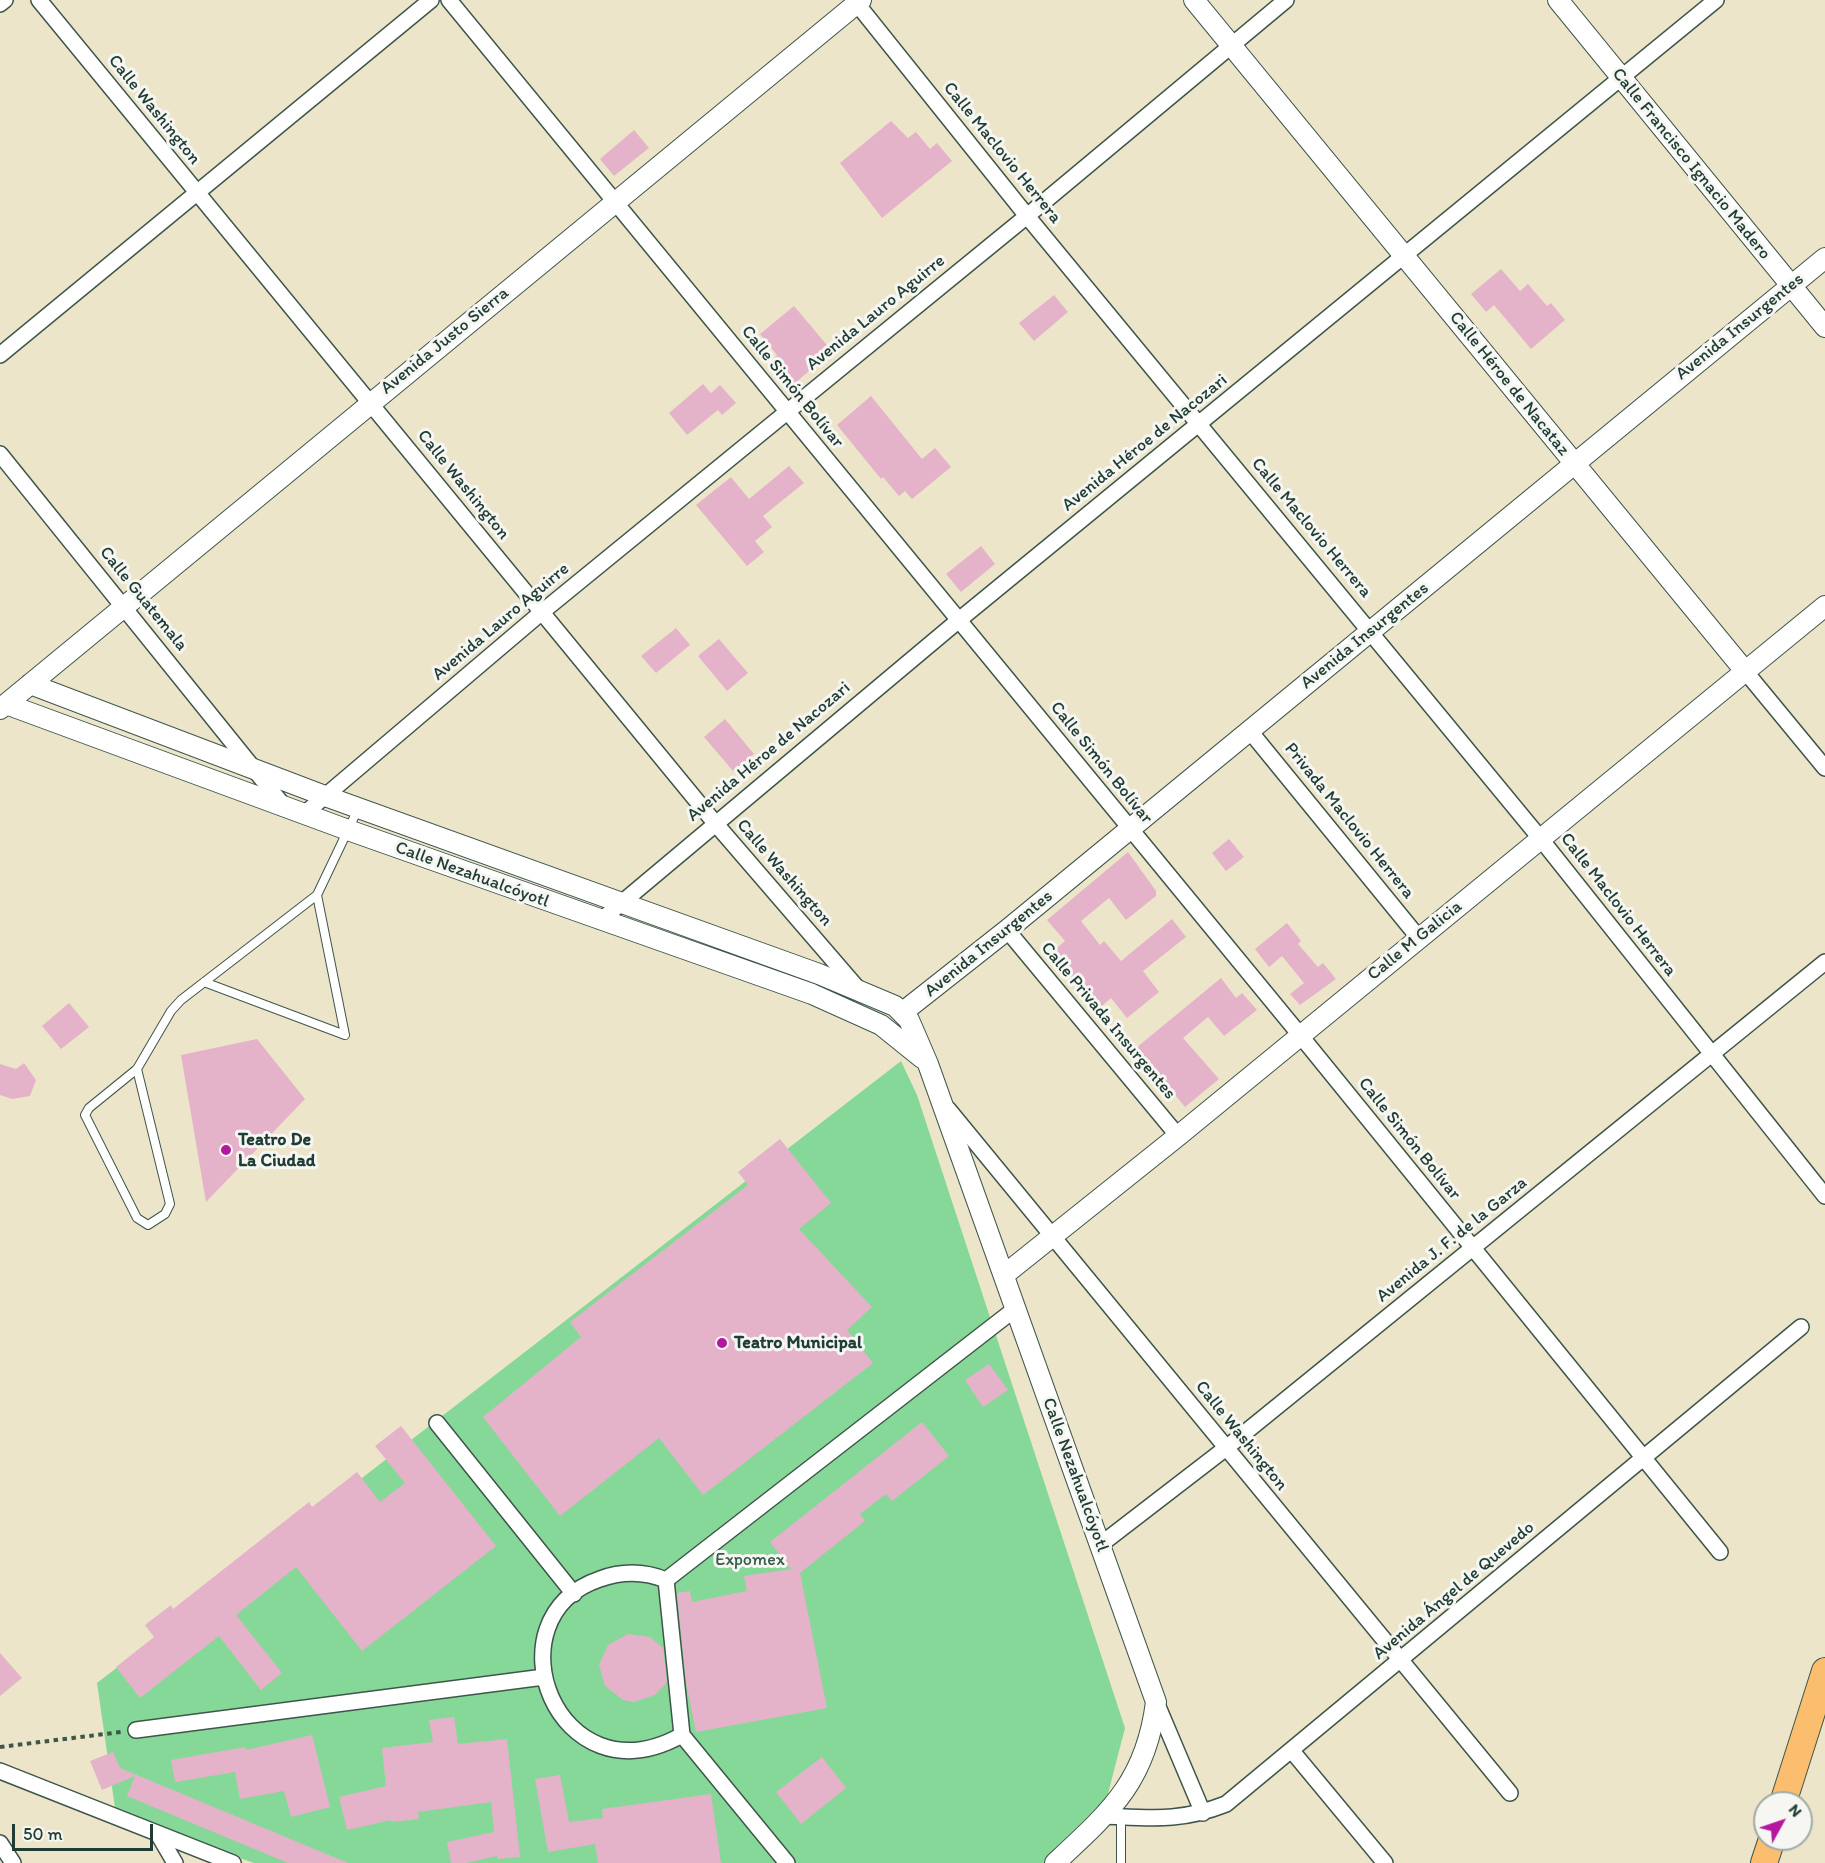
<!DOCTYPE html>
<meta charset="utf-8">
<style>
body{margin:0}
#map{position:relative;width:1825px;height:1863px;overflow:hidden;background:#ede5ca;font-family:Itim,sans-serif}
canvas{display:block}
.north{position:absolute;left:1753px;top:1791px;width:60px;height:60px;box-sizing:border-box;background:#f6f6f2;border:2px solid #a0aca6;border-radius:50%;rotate:50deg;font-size:16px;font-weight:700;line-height:24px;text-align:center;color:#1f3d34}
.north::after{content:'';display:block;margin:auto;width:21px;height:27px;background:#b5179e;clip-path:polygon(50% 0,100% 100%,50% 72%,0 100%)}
.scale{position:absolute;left:12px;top:1824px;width:141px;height:27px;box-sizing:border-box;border:3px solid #1f3d34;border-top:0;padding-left:8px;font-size:18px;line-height:21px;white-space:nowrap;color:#1f3d34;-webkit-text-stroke:4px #f6f6f2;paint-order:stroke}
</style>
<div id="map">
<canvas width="1825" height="1863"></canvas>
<div class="north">N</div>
<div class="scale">50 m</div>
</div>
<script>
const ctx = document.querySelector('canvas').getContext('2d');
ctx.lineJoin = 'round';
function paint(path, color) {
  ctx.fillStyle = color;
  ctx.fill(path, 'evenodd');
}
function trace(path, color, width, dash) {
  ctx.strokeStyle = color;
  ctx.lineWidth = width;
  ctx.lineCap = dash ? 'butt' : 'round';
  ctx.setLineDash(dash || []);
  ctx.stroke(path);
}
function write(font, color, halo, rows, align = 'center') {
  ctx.font = font + ' Itim,sans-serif';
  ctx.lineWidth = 6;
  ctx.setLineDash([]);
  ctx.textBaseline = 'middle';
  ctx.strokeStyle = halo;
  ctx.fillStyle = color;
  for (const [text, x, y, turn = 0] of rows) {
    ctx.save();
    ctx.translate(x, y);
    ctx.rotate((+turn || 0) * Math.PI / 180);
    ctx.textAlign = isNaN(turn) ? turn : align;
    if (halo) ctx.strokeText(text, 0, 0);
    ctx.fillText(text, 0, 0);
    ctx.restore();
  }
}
paint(new Path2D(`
 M901,1061L917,1095L1125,1728L1103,1813L1051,1863H254L116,1815L97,1683Z`), '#86d898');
paint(new Path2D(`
 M891,121L908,138L916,132L930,149L937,143L952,161L882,218L840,163Z
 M634,130L649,148L614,176L600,159Z
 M1501,269L1520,291L1528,284L1547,306L1551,303L1565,320L1531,349L1494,305L1486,312L1471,294Z
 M1054,295L1068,312L1034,341L1019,323Z
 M794,306L832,351L794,384L773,359L777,355L760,334Z
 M703,384L711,393L720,385L736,403L722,415L718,410L687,435L669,413Z
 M871,396L922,459L935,448L951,467L912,499L905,491L899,496L883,477L881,479L837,425Z
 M789,466L804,483L763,516L772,527L755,541L764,552L747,566L696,505L731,477L749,499Z
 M981,546L995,564L961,592L946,574Z
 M676,628L690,645L656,673L641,656Z
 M719,639L748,673L727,691L698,656Z
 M725,719L754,754L733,771L704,737Z
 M1229,839L1244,857L1226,871L1212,853Z
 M1128,852L1156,891V896L1126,920L1109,898L1081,921L1100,945L1104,941L1121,961L1172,919L1186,937L1143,971L1159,992L1127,1018L1111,998L1096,1011L1052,952L1065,941L1047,920Z
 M1287,923L1301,941L1298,944L1318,967L1323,963L1336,979L1300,1005L1290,994L1304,983L1282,956L1269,967L1255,949Z
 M1221,978L1236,998L1242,993L1257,1010L1224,1036L1208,1017L1183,1038L1219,1079L1185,1107L1136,1048Z
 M69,1003L89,1027L61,1049L42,1026Z
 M257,1039L305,1099L206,1202L181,1055Z
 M24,1063L36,1080L30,1096L12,1099L0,1095V1064L16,1069Z
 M780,1139L831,1203L799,1229L872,1307L847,1330L873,1363L703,1495L659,1438L560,1516L483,1417L581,1337L570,1322L748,1185L738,1172Z
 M989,1364L1008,1390L983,1407L965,1380Z
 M922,1422L949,1456L892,1501L886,1494L860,1514L865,1521L800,1573L827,1708L696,1732L686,1683L677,1593L690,1591L692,1602L747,1591L744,1576L791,1569L770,1542Z
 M401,1426L496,1546L362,1651L296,1567L236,1615L282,1673L261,1690L219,1636L140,1698L116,1667L154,1637L145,1625L171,1605L173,1609L309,1502L312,1507L357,1472L380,1502L405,1483L375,1446Z
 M628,1634L650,1637L663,1648L667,1682L655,1695L634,1702L623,1700L605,1686L599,1665L608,1645Z
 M0,1653L22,1678L0,1696Z
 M454,1717L458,1744L507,1739L520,1857L497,1859V1856L466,1863H451L447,1842L494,1832L491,1802L418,1812L419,1819L391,1822V1820L347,1830L339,1797L386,1786L382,1748L433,1742L429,1720Z
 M312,1735L330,1807L291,1817L284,1791L240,1799L235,1772L175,1782L171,1760L245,1747L246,1750Z
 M113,1752L120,1768L348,1863H288L127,1796L135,1776L102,1790L90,1761Z
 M822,1757L846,1788L801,1824L776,1792Z
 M560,1775L569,1822L603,1818L602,1809L711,1794L721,1863H598L595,1844L548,1852L535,1779Z`), '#e4b3c9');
const service = new Path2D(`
 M317,895L345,1035
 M204,982L345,1035
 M137,1069L170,1204L165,1214L148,1225L137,1218L85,1115L89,1108L137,1069L171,1011L181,1000L317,895L358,809
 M1121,1863V1817`);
const minor = new Path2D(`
 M39,0L715,823L859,990
 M449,0L1300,1035L1720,1552
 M854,0L1027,216L1540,838L1825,1196
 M0,4L5,0
 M0,355L431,0
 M0,454L283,805
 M1745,671L1825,768
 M1249,730L1418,937
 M304,814L542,612L1027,216L1286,0
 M600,921L959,620L1716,0
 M1007,930L1178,1136
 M948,1109L1510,1793
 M437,1423L574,1594
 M1100,1545L1226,1448L1825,962
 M666,1580L1015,1309
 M1156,1702L1203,1813
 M136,1730L544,1677
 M682,1735C557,1805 486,1617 600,1579C622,1571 644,1571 666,1580L682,1735L787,1863
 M1292,1751L1385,1863
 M0,1771L233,1863
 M1105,1816C1152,1818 1180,1822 1226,1804L1801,1327
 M158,1834L175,1863
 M0,1843L13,1863`);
const tertiary = new Path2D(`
 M1194,0L1745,671
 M1558,0L1825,327
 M30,684L325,796L819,974L895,1006L909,1020L928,1064L1156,1702C1146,1781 1111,1811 1055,1863
 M6,704L348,830L812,994L881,1025L922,1058
 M0,709L861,0
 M903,1012L1007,930L1825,258
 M1004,1275L1178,1136L1825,606`);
const trunk = new Path2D(`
 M1783,1803L1825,1671
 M1764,1863L1772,1839`);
trace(service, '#3e564a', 10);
trace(minor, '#3e564a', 18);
trace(tertiary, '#3e564a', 22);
trace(trunk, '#3e564a', 28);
trace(new Path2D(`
 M0,1747L121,1732`), '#3e564a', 4, [4.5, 4.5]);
trace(service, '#fff', 8);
trace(minor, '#fff', 15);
trace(tertiary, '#fff', 20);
trace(trunk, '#fbbd6e', 26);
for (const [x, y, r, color] of [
 [226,1150,6,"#b5179e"],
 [722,1343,6,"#b5179e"]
]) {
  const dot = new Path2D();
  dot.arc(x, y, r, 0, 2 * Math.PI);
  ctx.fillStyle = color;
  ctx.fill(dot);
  trace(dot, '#f6f6f2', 2);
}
write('18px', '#1f3d34', '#f6f6f2', [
 ["Calle Washington",154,110,51],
 ["Calle Maclovio Herrera",1002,153,51],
 ["Calle Francisco Ignacio Madero",1691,164,51],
 ["Avenida Lauro Aguirre",876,313,-39],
 ["Avenida Insurgentes",1740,327,-39],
 ["Avenida Justo Sierra",445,341,-39],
 ["Calle Héroe de Nacataz",1509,384,51],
 ["Calle Simón Bolívar",792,387,51],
 ["Avenida Héroe de Nacozari",1145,443,-39],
 ["Calle Washington",463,485,51],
 ["Calle Maclovio Herrera",1311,528,50],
 ["Calle Guatemala",143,599,51],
 ["Avenida Lauro Aguirre",501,622,-40],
 ["Avenida Insurgentes",1365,636,-39],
 ["Avenida Héroe de Nacozari",769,752,-40],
 ["Calle Simón Bolívar",1101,763,51],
 ["Privada Maclovio Herrera",1349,821,51],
 ["Calle Washington",784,873,49],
 ["Calle Nezahualcóyotl",472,875,20],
 ["Calle Maclovio Herrera",1618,905,52],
 ["Calle M Galicia",1415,941,-39],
 ["Avenida Insurgentes",989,944,-39],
 ["Calle Privada Insurgentes",1108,1021,50],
 ["Calle Simón Bolívar",1409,1139,51],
 ["Avenida J. F. de la Garza",1452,1240,-39],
 ["Calle Washington",1241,1436,51],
 ["Calle Nezahualcóyotl",1075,1475,70],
 ["Avenida Ángel de Quevedo",1454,1591,-40]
]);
write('bold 18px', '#1f3d34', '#f6f6f2', [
 ["Teatro De",238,1140],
 ["La Ciudad",238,1161],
 ["Teatro Municipal",734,1343]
], 'left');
write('18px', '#345c48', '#f6f6f2', [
 ["Expomex",750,1560]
]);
</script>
